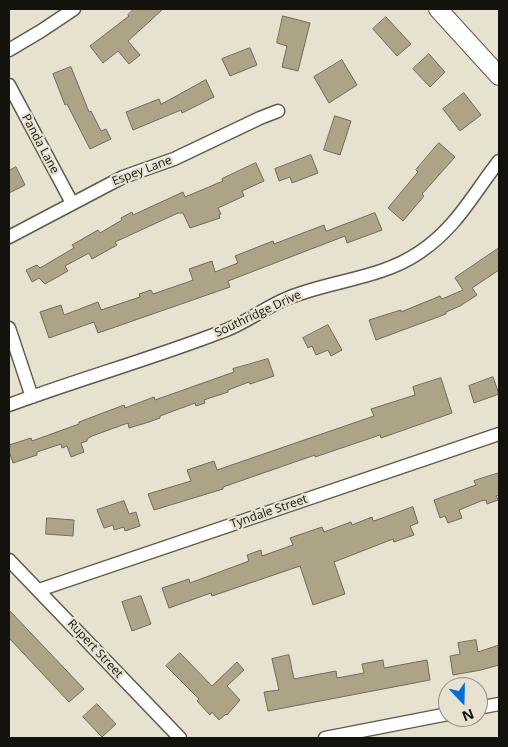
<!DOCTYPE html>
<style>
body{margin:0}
#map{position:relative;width:508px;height:747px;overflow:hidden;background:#e7e1d0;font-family:"Open Sans",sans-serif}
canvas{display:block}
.frame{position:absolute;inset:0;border:10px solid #14120c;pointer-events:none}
.north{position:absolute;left:438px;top:677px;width:50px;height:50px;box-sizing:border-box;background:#e7e1d0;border:1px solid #938e82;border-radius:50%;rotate:159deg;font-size:14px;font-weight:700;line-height:20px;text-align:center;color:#14120c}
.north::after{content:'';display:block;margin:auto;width:18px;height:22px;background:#006fd7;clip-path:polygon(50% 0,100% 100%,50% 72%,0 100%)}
</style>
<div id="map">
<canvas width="508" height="747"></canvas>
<div class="frame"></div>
<div class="north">N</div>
</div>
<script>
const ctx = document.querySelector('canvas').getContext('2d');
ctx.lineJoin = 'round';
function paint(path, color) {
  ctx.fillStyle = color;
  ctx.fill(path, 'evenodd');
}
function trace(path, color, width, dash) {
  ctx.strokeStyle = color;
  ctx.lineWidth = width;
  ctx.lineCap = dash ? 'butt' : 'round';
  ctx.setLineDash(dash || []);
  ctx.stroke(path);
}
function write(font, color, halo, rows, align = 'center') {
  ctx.font = font + ' "Open Sans",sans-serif';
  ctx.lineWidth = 4.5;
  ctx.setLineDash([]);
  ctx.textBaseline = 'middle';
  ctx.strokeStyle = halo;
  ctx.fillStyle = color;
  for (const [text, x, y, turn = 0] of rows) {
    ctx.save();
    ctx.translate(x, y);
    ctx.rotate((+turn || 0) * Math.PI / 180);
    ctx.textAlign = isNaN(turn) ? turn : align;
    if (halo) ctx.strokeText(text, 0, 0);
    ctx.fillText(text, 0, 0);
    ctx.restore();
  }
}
const building = new Path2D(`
 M134,9H163L128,41L140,55L129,64L118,51L103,63L90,46L129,16L128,15Z
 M283,16L310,23L298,71L282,67L287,46L277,43Z
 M386,17L411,44L397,56L373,29Z
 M250,48L257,65L230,76L222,59Z
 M429,54L445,72L430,87L413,69Z
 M342,60L357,85L329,103L314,77Z
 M71,67L89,112L91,111L101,131L106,129L111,139L90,149L67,104L65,105L53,74Z
 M206,80L214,97L182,113L181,110L133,130L126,112L159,99L161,104Z
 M464,93L481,115L460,131L443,109Z
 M335,116L351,121L340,155L324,150Z
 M439,143L455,157L422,194L424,196L403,221L388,208L418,172L416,170Z
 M311,155L318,173L292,183L290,177L279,181L275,169Z
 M256,163L264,181L242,191L244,196L218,208L221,214L219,215L220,218L190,228L183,213H178L115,242L117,245L92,259L89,253L65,266L68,271L45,284L39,278L32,282L26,270L37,265L40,268L74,248L72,245L98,230L100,233L122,220L121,218L132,212L133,215L183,192L185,197L223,181L222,179Z
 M16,167L25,185L9,193V171Z
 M375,213L382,230L347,243L345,236L228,281L230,287L98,333L94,322L49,338L40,312L61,305L64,315L98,302L101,310L140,297L139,294L151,290L153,294L188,282L193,280L189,269L212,261L215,272L238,263L235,256L273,241L274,244L324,225L326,231Z
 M499,248V270L472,288L477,295L460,306L446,312V314L376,340L369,320L401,310V312L440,296L442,299L463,290L455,278Z
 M328,325L342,350L331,356L328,350L316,355L312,346L308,348L303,338Z
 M268,359L274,376L250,384L249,382L228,390V392L204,400L205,403L196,406L195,403L160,416V418L149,422L129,428L128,423L92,436L87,439V441L81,443L84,452L71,457L67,446L62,448L61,444L37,452V455L13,463L9,451V445L31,438L32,441L79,424V422L124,405L125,408L154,397L155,400L234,372L233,369Z
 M493,377L499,394L474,403L469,386Z
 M441,378L452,413L381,438L380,435L315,457V455L223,487V489L154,510L148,494L191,481L187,470L214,461L217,470L374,416L371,409L415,395L413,387Z
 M499,473V495L496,496L498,500L487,504L486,500L481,501L459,510L462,518L448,523L445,516L440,518L434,500L476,485L474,481Z
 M124,501L129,514L136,512L140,526L125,531L124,527L114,530L113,525L104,528L97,510Z
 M413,507L418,523L410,526L414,535L394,542L393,539L334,562L345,594L313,605L300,566L212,596L211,593L169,608L162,588L189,579L190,583L249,561L247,555L261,550L262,556L293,545L290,538L322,527L324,532L351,522L352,525L372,517L373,521Z
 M47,518L74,520L73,536L46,534Z
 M141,596L151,624L132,631L122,602Z
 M9,610L84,689L69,702L9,638Z
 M476,640L478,652L499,645V665L481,670L453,675L450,656L460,654L458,643Z
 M180,653L212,686L237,662L244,670L227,686L240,700L227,715L226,714L219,720L212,712L210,715L197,701L199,699L166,666Z
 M289,655L294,679L336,671L337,678L364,673L362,664L383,660L384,668L427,660L430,680L268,711L264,692L279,690L272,659Z
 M97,704L116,724L102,737L83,717Z`);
paint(building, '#ada387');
trace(building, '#706a5c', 1);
const minor = new Path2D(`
 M9,50L41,31L74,9
 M9,85L72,203
 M9,237L123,177L174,159L260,118L278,111
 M9,328L32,397
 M9,405C79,379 151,359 221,332C245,324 265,307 288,298C332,280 381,279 420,252C457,227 473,194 499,161
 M9,560L180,738
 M39,590L499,434
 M478,708L499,704
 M325,738L448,714`);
const secondary = new Path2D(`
 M438,9L499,76`);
trace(minor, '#5f5a4c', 15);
trace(secondary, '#5f5a4c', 20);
trace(minor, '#fff', 12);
trace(secondary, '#fff', 18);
write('12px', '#14120c', '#e7e1d0', [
 ["Panda Lane",40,144,62],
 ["Espey Lane",142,171,-21],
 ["Southridge Drive",258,314,-25],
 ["Tyndale Street",269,512,-19],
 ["Rupert Street",95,649,47]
]);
</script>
